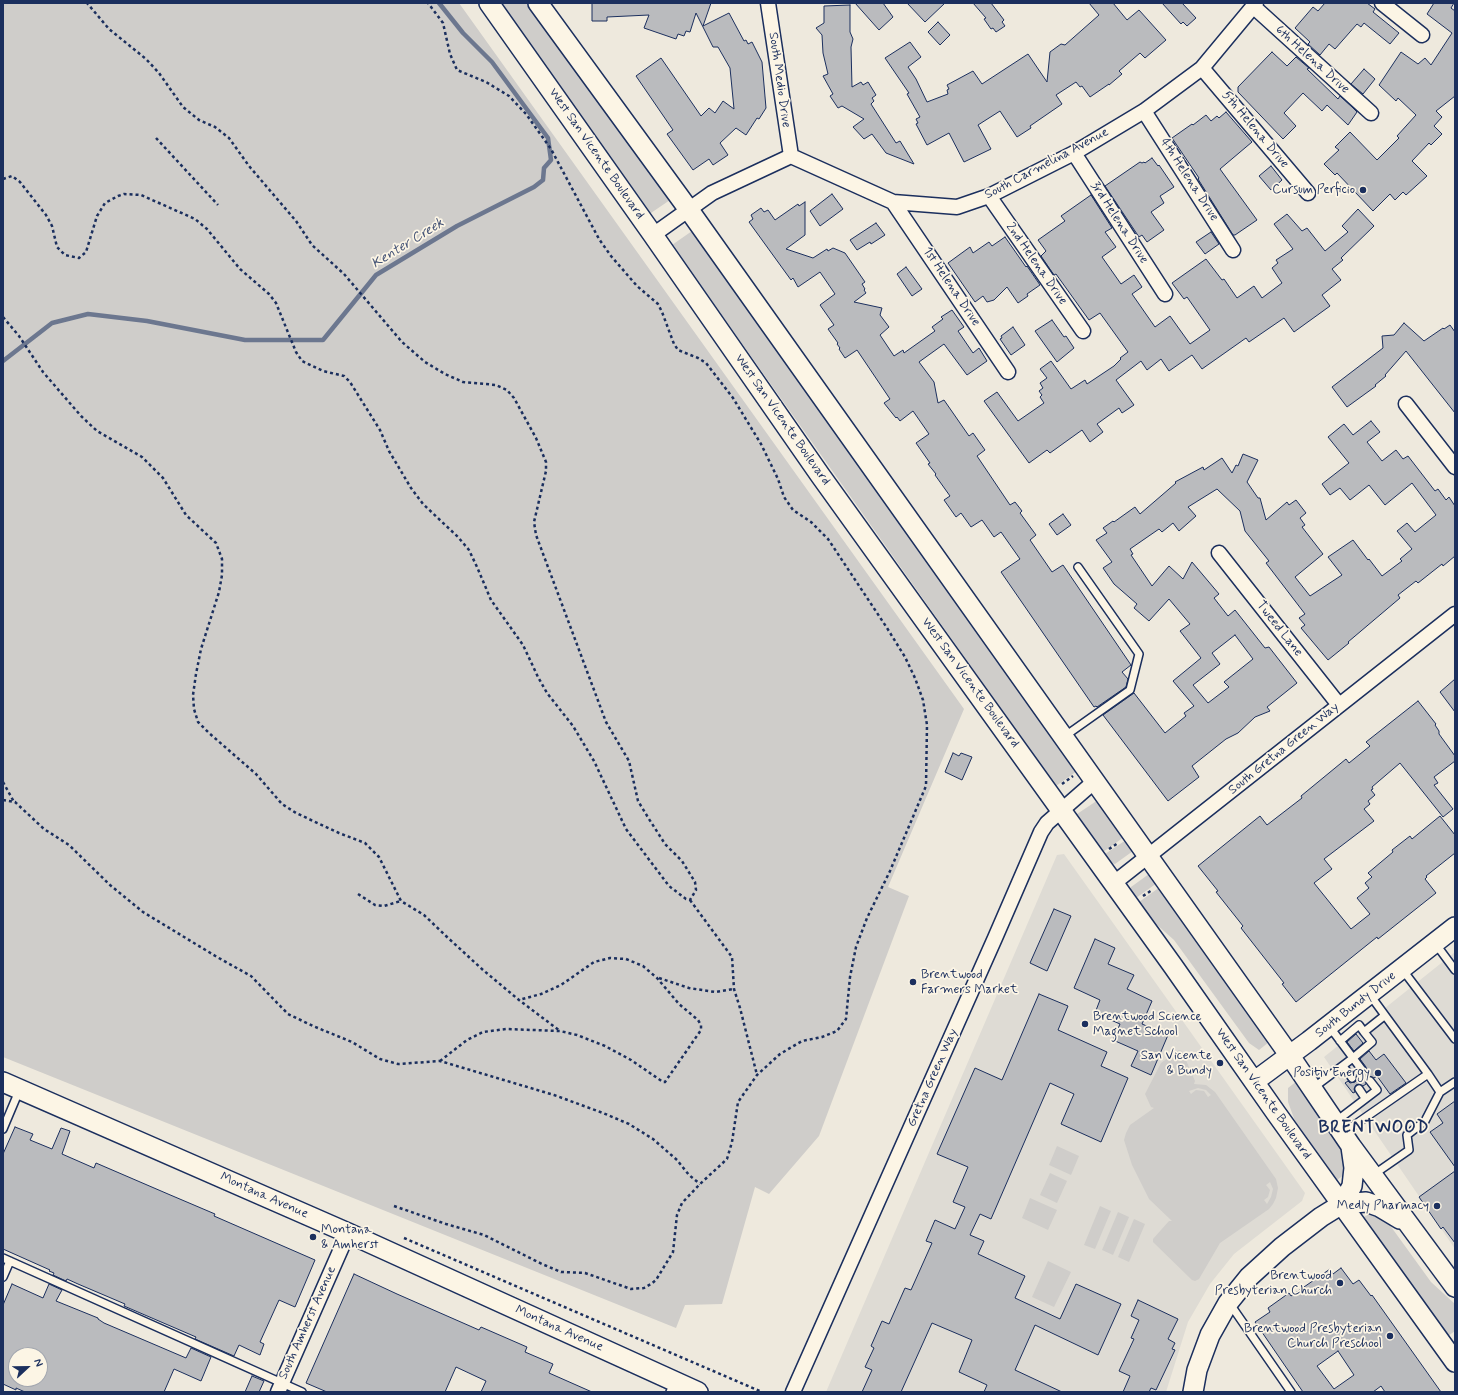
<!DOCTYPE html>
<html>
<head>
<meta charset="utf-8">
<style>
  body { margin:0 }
  #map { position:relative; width:1458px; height:1395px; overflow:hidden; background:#eee9dd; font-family:Mynerve,sans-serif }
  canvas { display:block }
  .frame { position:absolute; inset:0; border:4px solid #1b2f5e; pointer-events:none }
  .north { position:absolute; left:8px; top:1347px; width:40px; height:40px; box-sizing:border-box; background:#fcf5e5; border:1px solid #a2a6af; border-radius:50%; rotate:68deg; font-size:11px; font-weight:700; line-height:16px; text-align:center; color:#1b2f5e }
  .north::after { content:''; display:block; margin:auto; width:14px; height:18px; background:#1b2f5e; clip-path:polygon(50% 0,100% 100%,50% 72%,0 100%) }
</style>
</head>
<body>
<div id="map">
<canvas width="1458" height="1395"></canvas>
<div class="frame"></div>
<div class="north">N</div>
</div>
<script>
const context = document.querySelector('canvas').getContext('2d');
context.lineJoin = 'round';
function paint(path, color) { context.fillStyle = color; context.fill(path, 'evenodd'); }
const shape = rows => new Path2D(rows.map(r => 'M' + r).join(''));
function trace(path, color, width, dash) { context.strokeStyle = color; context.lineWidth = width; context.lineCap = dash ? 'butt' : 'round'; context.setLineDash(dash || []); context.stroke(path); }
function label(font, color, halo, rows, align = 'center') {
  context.font = font + ' Mynerve,sans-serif'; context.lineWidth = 3.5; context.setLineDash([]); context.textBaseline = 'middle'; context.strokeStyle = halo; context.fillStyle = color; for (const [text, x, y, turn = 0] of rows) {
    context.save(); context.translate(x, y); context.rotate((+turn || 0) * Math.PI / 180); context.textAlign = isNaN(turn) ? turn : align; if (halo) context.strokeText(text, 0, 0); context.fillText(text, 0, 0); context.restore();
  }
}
const built = shape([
  [1064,854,1305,1193,1302,1201,1234,1254,1210,1284,1188,1322,1166,1392,826,1392,1057,855],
  [1455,952,1455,1249,1324,1057]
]);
const green = shape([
  [3,3,459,3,964,709,888,887,909,896,819,1136,769,1194,755,1187,722,1304,685,1305,676,1328,3,1057],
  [500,3,530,3,670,200,648,215],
  [692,231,1077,771,1056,786,672,245],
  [1098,800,1124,837,1103,852,1077,814],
  [1126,840,1133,851,1115,864,1111,863,1105,854],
  [1149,874,1157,883,1136,898,1130,890,1131,887],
  [1160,887,1269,1042,1259,1050,1249,1043,1174,940,1156,924,1139,902],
  [1179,1050,1182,1051,1195,1081,1194,1084,1206,1085,1215,1092,1276,1179,1278,1188,1276,1198,1273,1204,1269,1209,1220,1243,1199,1279,1195,1281,1192,1280,1153,1242,1153,1239,1169,1221,1172,1221,1149,1199,1132,1165,1124,1140,1126,1133,1130,1125,1154,1108,1151,1107,1145,1094,1161,1063],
  [1198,1088,1206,1090,1211,1095,1208,1097,1204,1091,1196,1090,1191,1094,1189,1091],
  [1270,1182,1273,1189,1271,1197,1267,1204,1264,1200,1268,1197,1270,1190,1266,1185],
  [1297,1081,1340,1142,1346,1166,1344,1175,1337,1180,1295,1121,1288,1102,1288,1088],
  [1057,1146,1079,1156,1071,1175,1049,1165],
  [1050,1173,1067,1181,1057,1203,1040,1195],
  [1030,1198,1057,1210,1048,1230,1022,1218],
  [1100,1206,1111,1211,1095,1249,1084,1245],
  [1373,1211,1384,1217,1431,1282,1455,1304,1455,1331,1448,1336,1364,1217],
  [1118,1212,1129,1217,1113,1255,1102,1250],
  [1134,1219,1145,1224,1129,1262,1118,1257],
  [1048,1261,1071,1272,1054,1307,1032,1297]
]);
const stream = shape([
  [3,361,52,323,88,314,147,321,245,340,323,340,376,275,457,226,534,187,543,180,544,168,551,160,548,138,492,62,463,33,439,3]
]);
const building = shape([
  [592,3,711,3,703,26,729,13,744,41,746,40,748,44,752,42,762,62,766,108,759,119,757,118,746,135,736,128,720,143,728,155,713,165,709,159,693,170,667,134,673,130,636,76,661,58,701,116,709,108,715,113,723,101,734,109,730,68,718,47,713,47,696,13,690,32,686,31,684,36,678,34,676,39,644,28,649,15,607,17,607,21,592,21,592,3],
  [855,3,883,3,893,17,879,30,855,3],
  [907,3,945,3,925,22,907,3],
  [973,3,991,3,1004,20,1002,22,1005,26,996,32,993,28,991,29,984,19,986,18,973,3],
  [1089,3,1113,3,1127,20,1139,10,1166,40,1145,58,1140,53,1119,71,1122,74,1109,85,1109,84,1090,97,1082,86,1080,87,1076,82,1056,95,1062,104,1030,126,1031,128,1017,137,1000,111,978,125,991,149,964,162,949,133,927,145,916,124,918,123,916,119,920,117,907,94,909,93,885,58,910,42,921,57,908,67,916,79,927,102,948,94,947,90,949,89,947,85,973,71,982,84,1028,54,1047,82,1050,52,1061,44,1065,45,1099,15,1089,3],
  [1162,3,1182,3,1196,18,1187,26,1183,22,1181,24,1162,3],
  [1325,3,1367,3,1375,9,1373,12,1399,33,1390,44,1364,23,1361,27,1357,24,1335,49,1329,44,1320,55,1308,44,1310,42,1295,28,1313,7,1318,11,1325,3],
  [1434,3,1454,3,1451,8,1455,11,1455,96,1436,111,1442,117,1434,126,1442,134,1431,145,1429,143,1412,161,1427,176,1406,195,1403,192,1395,200,1390,194,1373,211,1337,173,1335,175,1324,164,1339,150,1335,147,1350,132,1377,160,1399,138,1397,136,1416,115,1398,98,1396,101,1379,85,1401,52,1418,64,1425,58,1431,65,1452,33,1427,14,1434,3],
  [850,5,850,32,853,39,851,47,852,87,861,82,863,85,868,82,876,95,872,98,874,101,871,104,896,143,900,141,914,164,886,153,872,134,864,139,853,127,864,119,842,106,838,108,830,96,833,94,823,76,828,74,823,53,822,35,816,28,824,23,824,6,850,5],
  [938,22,950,35,940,45,928,32,938,22],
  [1272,52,1287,66,1296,57,1309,68,1307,69,1338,99,1340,96,1352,107,1357,112,1348,125,1327,105,1322,111,1303,93,1284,113,1296,126,1283,139,1238,92,1238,87,1272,52],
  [1364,69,1375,79,1363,94,1351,84,1364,69],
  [1226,112,1252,142,1220,169,1257,220,1235,235,1233,235,1198,179,1199,178,1172,138,1192,124,1193,125,1206,115,1211,121,1217,116,1219,118,1226,112],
  [1152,158,1158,166,1159,165,1174,187,1160,196,1164,203,1151,212,1164,230,1147,242,1142,235,1139,237,1105,186,1140,162,1142,163,1144,162,1145,163,1152,158],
  [1271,166,1282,180,1271,190,1259,176,1271,166],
  [832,194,843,209,820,226,810,211,832,194],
  [1091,195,1112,228,1105,232,1116,247,1102,257,1121,284,1134,275,1142,287,1132,294,1155,327,1170,316,1190,344,1210,330,1187,297,1184,299,1172,283,1206,259,1222,280,1224,279,1237,298,1254,286,1262,298,1282,283,1272,268,1278,263,1276,260,1293,249,1274,224,1287,214,1302,231,1307,228,1325,251,1348,232,1342,226,1358,209,1374,226,1341,258,1343,260,1332,269,1341,280,1322,295,1330,306,1294,332,1284,318,1249,342,1246,338,1202,369,1192,355,1169,371,1161,359,1147,370,1141,361,1116,380,1134,405,1122,413,1119,408,1097,424,1103,432,1090,442,1082,430,1050,453,1047,450,1029,463,984,401,997,392,1018,421,1044,403,1040,397,1042,395,1039,391,1043,388,1040,383,1047,378,1040,369,1051,361,1071,389,1085,380,1087,384,1114,366,1121,359,1120,358,1128,352,1100,313,1089,320,1056,274,1054,275,1041,256,1046,251,1038,240,1065,221,1061,216,1091,195],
  [805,202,805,235,786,249,813,258,827,249,828,251,833,248,845,253,865,282,862,284,865,289,864,290,866,293,854,302,882,308,880,315,889,327,880,335,894,356,903,350,904,353,935,331,932,327,943,319,941,317,952,310,964,327,958,331,973,353,979,348,987,361,967,375,944,344,919,362,934,382,938,403,944,400,969,436,973,433,985,450,977,456,1010,505,1015,502,1022,511,1020,513,1036,535,1030,540,1052,572,1063,565,1131,665,1122,672,1128,679,1126,687,1097,707,1096,706,1094,707,1001,572,1020,559,1001,532,994,537,982,520,971,527,961,513,956,517,944,500,950,496,935,475,936,474,928,464,930,463,916,443,929,434,913,411,900,421,897,417,896,418,884,403,890,399,857,350,845,358,839,349,840,348,837,344,838,343,828,329,834,325,820,305,835,294,820,272,798,287,793,278,791,280,749,222,753,219,751,215,761,208,764,212,768,210,775,220,798,204,799,206,805,202],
  [876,223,885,235,871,244,870,242,857,250,850,240,876,223],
  [1211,232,1219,244,1205,254,1196,242,1211,232],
  [1005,237,1026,267,1027,266,1040,285,1027,294,1028,296,1018,303,1007,287,994,300,987,302,983,296,975,302,948,263,970,247,973,253,989,242,992,246,1005,237],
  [906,267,922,289,912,296,897,274,906,267],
  [1052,320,1064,337,1066,336,1074,348,1057,362,1035,331,1052,320],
  [1404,323,1424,341,1443,328,1444,329,1450,325,1455,332,1455,413,1406,351,1385,375,1386,376,1375,385,1376,386,1347,407,1332,387,1383,348,1382,336,1394,335,1404,323],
  [1013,327,1025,345,1011,355,1000,339,1002,338,1001,336,1013,327],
  [1371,421,1380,432,1367,442,1382,461,1396,450,1403,459,1408,456,1435,491,1438,489,1446,500,1449,497,1455,506,1455,556,1443,566,1442,564,1418,583,1416,581,1398,595,1400,598,1348,642,1349,643,1328,660,1301,628,1305,625,1299,618,1305,614,1266,563,1269,561,1245,531,1240,511,1217,489,1188,507,1196,516,1179,531,1173,523,1162,532,1159,529,1130,549,1133,554,1131,555,1152,586,1169,566,1183,579,1192,562,1219,594,1214,598,1228,616,1235,610,1265,648,1269,647,1297,683,1267,707,1270,711,1255,717,1238,733,1226,739,1192,766,1199,777,1168,801,1103,715,1134,693,1165,733,1186,716,1184,713,1194,706,1173,681,1201,658,1180,631,1190,624,1169,599,1149,621,1134,608,1137,604,1114,584,1103,568,1112,562,1096,540,1107,533,1103,528,1113,521,1114,522,1135,507,1140,514,1176,483,1175,482,1203,467,1204,470,1222,458,1232,473,1236,465,1238,466,1243,454,1258,460,1247,482,1258,498,1260,498,1266,520,1287,502,1289,505,1296,500,1306,513,1300,518,1305,525,1302,527,1323,554,1295,577,1310,596,1342,575,1328,557,1353,540,1368,560,1369,559,1382,576,1402,561,1400,559,1412,549,1397,531,1407,523,1415,532,1436,515,1412,483,1385,505,1369,485,1350,500,1340,488,1330,495,1322,484,1349,463,1328,437,1344,424,1353,435,1371,421],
  [1235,635,1253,659,1224,682,1229,687,1208,703,1193,685,1220,664,1212,653,1235,635],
  [1063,514,1071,525,1057,535,1049,524,1063,514],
  [1455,679,1455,712,1440,692,1455,679],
  [1418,701,1436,724,1435,725,1439,731,1439,734,1455,756,1455,761,1434,777,1438,783,1434,785,1453,809,1443,817,1400,763,1372,787,1373,789,1371,790,1375,795,1368,801,1370,804,1364,809,1374,821,1324,859,1332,869,1314,883,1351,929,1370,914,1357,898,1369,888,1365,883,1372,877,1368,873,1393,852,1392,850,1410,836,1412,839,1440,816,1455,835,1455,853,1426,876,1427,877,1425,879,1436,893,1378,939,1377,937,1296,1002,1282,984,1284,983,1241,928,1243,926,1216,892,1218,891,1198,866,1260,816,1267,825,1302,798,1301,796,1346,759,1349,763,1370,746,1366,742,1418,701],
  [953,753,959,756,961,753,972,757,962,780,945,772,953,753],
  [1054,909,1071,916,1047,971,1030,963,1054,909],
  [1095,939,1115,948,1108,964,1134,975,1127,989,1152,1001,1142,1024,1168,1035,1151,1075,1131,1066,1138,1051,1113,1040,1120,1024,1095,1013,1100,1000,1074,988,1095,939],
  [1039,994,1068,1006,1058,1030,1107,1052,1101,1066,1128,1078,1101,1142,1061,1124,1074,1094,1050,1083,991,1219,980,1214,970,1235,984,1241,978,1254,1025,1276,1015,1298,1060,1319,1076,1284,1121,1304,1098,1355,1035,1325,1015,1370,1062,1392,984,1392,987,1385,959,1372,972,1340,932,1323,901,1392,862,1392,872,1370,865,1367,874,1348,871,1346,882,1321,889,1324,905,1288,911,1290,932,1243,926,1241,935,1220,955,1229,965,1207,953,1202,968,1167,937,1154,975,1068,1002,1080,1039,994],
  [1356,1034,1363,1043,1354,1051,1347,1042,1356,1034],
  [1369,1051,1376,1060,1384,1054,1406,1083,1390,1094,1377,1076,1374,1078,1369,1076,1366,1079,1366,1084,1363,1086,1359,1084,1356,1085,1354,1089,1355,1092,1353,1093,1345,1083,1348,1081,1350,1083,1355,1082,1357,1080,1356,1075,1358,1073,1363,1075,1366,1072,1366,1067,1360,1059,1369,1051],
  [1455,1101,1455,1167,1430,1132,1443,1123,1437,1114,1455,1101],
  [15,1127,33,1134,30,1140,52,1149,61,1128,70,1131,62,1154,94,1168,96,1163,168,1194,215,1214,214,1216,315,1260,295,1307,279,1300,260,1342,264,1344,260,1355,239,1345,234,1356,195,1339,196,1337,124,1306,125,1304,78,1284,67,1279,66,1281,53,1275,54,1273,49,1271,50,1270,3,1249,3,1154,15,1127],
  [1455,1171,1455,1243,1443,1227,1441,1229,1419,1197,1455,1171],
  [1341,1268,1353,1284,1359,1280,1371,1296,1372,1295,1441,1392,1385,1392,1381,1386,1373,1392,1303,1392,1255,1322,1270,1312,1268,1308,1289,1293,1291,1296,1330,1269,1333,1274,1341,1268],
  [1338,1351,1354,1375,1334,1389,1317,1366,1338,1351],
  [354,1274,397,1294,479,1330,481,1327,527,1347,525,1352,553,1364,549,1373,592,1392,481,1392,486,1381,456,1367,445,1392,327,1392,306,1383,354,1274],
  [12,1284,43,1298,49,1284,62,1290,56,1301,98,1318,98,1319,104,1323,186,1358,191,1348,211,1357,201,1381,174,1369,164,1392,25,1392,16,1388,16,1390,3,1384,3,1305,12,1284],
  [16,1355,40,1355,40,1379,16,1379,16,1355],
  [1138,1300,1178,1319,1168,1339,1175,1343,1172,1349,1175,1350,1156,1390,1151,1388,1149,1392,1123,1392,1130,1376,1119,1371,1134,1339,1131,1338,1139,1320,1131,1316,1138,1300],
  [252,1376,264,1381,259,1392,245,1392,252,1376]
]);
const path = shape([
  [156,138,218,205],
  [3,179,12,176,20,182,46,215,52,226,57,247,65,255,79,258,86,252,97,216,105,203,118,196,124,194,141,195,195,219,207,229,240,269,269,294,276,303,296,352,302,361,323,371,344,376,350,382,380,430,389,451,411,488,423,504,458,537,469,550,477,567,491,600,523,645,538,677,547,693,573,726,594,761,626,829,669,886,686,899,690,900,696,890,695,882,682,861,665,844,649,819,638,801,629,761,606,722,536,535,534,522,546,471,546,462,536,438,514,398,507,390,496,385,463,382,445,374,425,362,402,342,344,274,312,245,296,221,249,166,229,138,215,127,199,120,183,107,159,73,146,59,109,29,87,3],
  [3,317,19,336,43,372,81,416,97,431,142,457,163,478,186,515,216,543,222,559,222,575,219,592,201,649,196,674,193,695,194,709,198,722,209,733,256,774,282,804,296,813,339,833,365,843,379,857,401,901,424,915,446,936,483,970,519,1000,560,1031],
  [3,782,14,802],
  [1062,784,1073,776],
  [3,800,15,802,44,829,69,845,110,885,143,912,217,957,251,976,288,1014,313,1026,352,1042,380,1059,398,1064,440,1061,554,1095,603,1113,629,1124,653,1139,677,1160,689,1175,700,1184],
  [1109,849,1118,843],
  [358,894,375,905,384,906,401,901],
  [1143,896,1152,890],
  [690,900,732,957,734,989,740,1008,757,1075],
  [659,978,689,988,715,992,734,989],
  [440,1061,467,1040,483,1032,506,1029,560,1031,577,1035,605,1046,631,1060,663,1082,665,1082,701,1030,701,1025,698,1020,679,1004,657,978,643,966,626,959,610,958,594,962,561,985,541,994,519,1000],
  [394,1206,446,1224,484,1235,542,1264,561,1272,585,1273,631,1289,644,1288,651,1284,656,1280,673,1252,677,1215,682,1203,700,1184,727,1159,732,1142,738,1102,757,1075,780,1054,802,1041,822,1037,837,1031,846,1019,850,977,856,947,867,918,890,871,926,786,927,725,923,700,915,678,905,657,887,628,828,539,811,522,793,510,784,497,778,479,761,444,733,398,706,363,698,358,678,350,674,344,662,312,658,304,637,286,611,256,599,239,551,149,526,114,509,96,486,82,457,70,450,54,443,23,428,3],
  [404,1238,762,1392]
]);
const lane = shape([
  [1065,736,1130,690,1139,654,1078,567],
  [1435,943,1455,970],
  [1402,969,1455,1039],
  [1329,1026,1362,1070],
  [1340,1041,1359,1025,1364,1032],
  [1343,1066,1352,1078],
  [1428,1074,1440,1092],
  [1313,1088,1353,1058,1372,1042,1364,1032,1384,1016],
  [1359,1089,1365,1098],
  [1335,1122,1377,1090,1370,1081],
  [3,1129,19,1091],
  [1343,1133,1428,1074,1370,995],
  [1373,1175,1409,1150,1407,1135,1425,1121,1440,1092,1455,1082],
  [3,1258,302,1392],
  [3,1277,10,1261],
  [1230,1304,1291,1392],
  [670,1392,675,1381]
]);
const street = shape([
  [768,3,791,156],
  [1382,3,1422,35],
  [1254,7,1371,113],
  [1202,68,1308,193],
  [1144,111,1233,250],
  [1074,153,1165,294],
  [989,196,1083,331],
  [893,202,1008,372],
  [653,235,712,193,791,156,893,202,957,207,989,196,1074,153,1144,111,1202,68,1256,3],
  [1406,404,1455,467],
  [1219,553,1339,705],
  [1114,883,1455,614],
  [278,1392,348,1233],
  [793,1392,995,938,1041,832,1047,823,1095,781]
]);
const secondary = shape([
  [489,3,653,235,820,475,1173,966,1276,1113,1455,1362],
  [538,3,689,210,1290,1056,1351,1146,1455,1287],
  [1255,1081,1309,1041,1455,927],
  [3,1082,348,1233,698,1392],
  [1342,1204,1352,1186,1354,1168,1351,1147],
  [1193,1392,1197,1370,1210,1335,1228,1303,1249,1277,1282,1247,1321,1217,1342,1204,1366,1202,1380,1207,1400,1219]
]);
const markers = [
  [1363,190,4,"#1b2f5e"],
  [913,982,4,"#1b2f5e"],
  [1085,1024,4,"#1b2f5e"],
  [1220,1063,4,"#1b2f5e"],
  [1378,1073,4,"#1b2f5e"],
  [1437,1206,4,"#1b2f5e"],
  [313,1237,4,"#1b2f5e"],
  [1340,1283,4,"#1b2f5e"],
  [1390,1336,4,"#1b2f5e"]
];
const streetNames = [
  ["6th Helena Drive",1312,60,42],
  ["South Medio Drive",779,80,82],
  ["5th Helena Drive",1255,130,50],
  ["West San Vicente Boulevard",596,154,55],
  ["South Carmelina Avenue",1047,164,-28],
  ["4th Helena Drive",1189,180,57],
  ["3rd Helena Drive",1119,223,57],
  ["2nd Helena Drive",1036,264,55],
  ["1st Helena Drive",951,287,56],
  ["West San Vicente Boulevard",782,420,55],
  ["Tweed Lane",1279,629,52],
  ["West San Vicente Boulevard",970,683,54],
  ["South Gretna Green Way",1284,749,-39],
  ["South Bundy Drive",1356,1005,-38],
  ["Gretna Green Way",933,1078,-66],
  ["West San Vicente Boulevard",1263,1094,55],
  ["Montana Avenue",264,1196,24],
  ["South Amherst Avenue",308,1323,-66],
  ["Montana Avenue",559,1329,24]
];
const poiNames = [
  ["Cursum Perficio",1355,190],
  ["Brentwood",921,975,"left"],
  ["Farmers Market",921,990,"left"],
  ["Brentwood Science",1093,1017,"left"],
  ["Magnet School",1093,1032,"left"],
  ["San Vicente",1212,1056],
  ["& Bundy",1212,1071],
  ["Positiv Energy",1370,1073],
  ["Medly Pharmacy",1429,1206],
  ["Montana",321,1230,"left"],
  ["& Amherst",321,1245,"left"],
  ["Brentwood",1332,1276],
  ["Presbyterian Church",1332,1291],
  ["Brentwood Presbyterian",1382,1329],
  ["Church Preschool",1382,1344]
];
const waterNames = [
  ["Kenter Creek",408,244,-32]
];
const districtNames = [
  ["BRENTWOOD",1374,1128]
];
paint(built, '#dedbd4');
paint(green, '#cfcdca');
trace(stream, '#6c778f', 4.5);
paint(building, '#babbbe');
trace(building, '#1b2f5e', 1);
trace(lane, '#1b2f5e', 10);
trace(street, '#1b2f5e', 17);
trace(secondary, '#1b2f5e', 22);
trace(path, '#1b2f5e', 2.5, [3, 3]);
trace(lane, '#fcf5e5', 7);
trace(street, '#fcf5e5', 14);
trace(secondary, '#fcf5e5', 19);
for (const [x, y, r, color] of markers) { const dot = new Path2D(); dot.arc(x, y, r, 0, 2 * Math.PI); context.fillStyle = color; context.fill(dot); trace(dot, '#fcf5e5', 1.5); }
label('13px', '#1b2f5e', '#fcf5e5', streetNames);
label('13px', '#1b2f5e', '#fcf5e5', poiNames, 'right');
label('italic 14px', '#445376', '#fcf5e5', waterNames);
context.letterSpacing = '1px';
label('bold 17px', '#1b2f5e', '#fcf5e5', districtNames);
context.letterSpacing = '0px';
</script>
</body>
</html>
